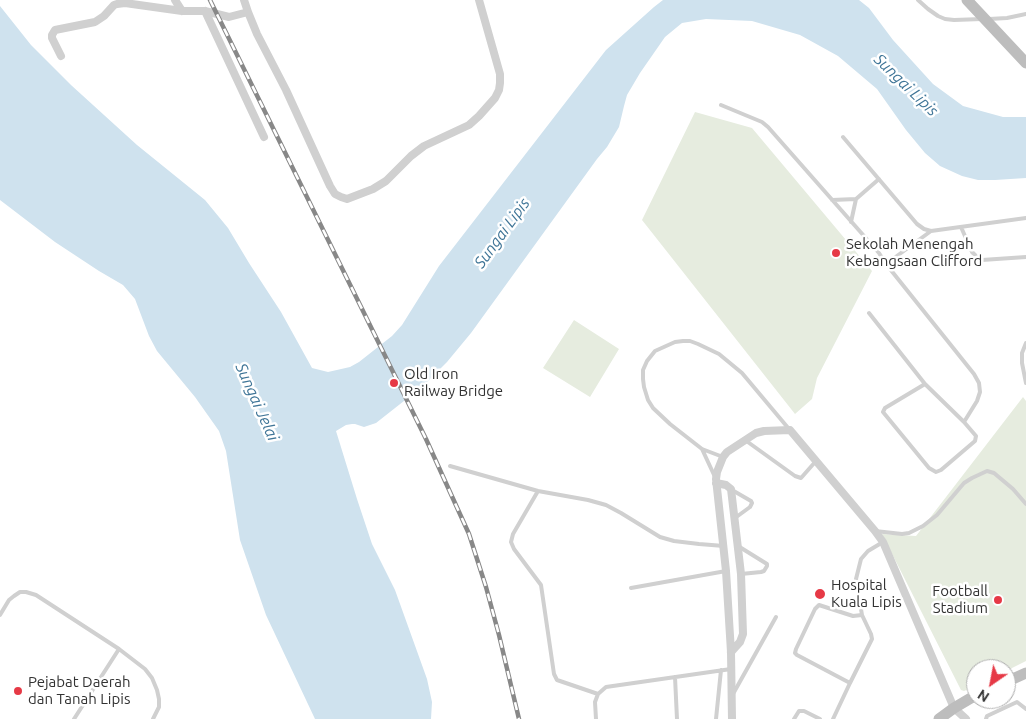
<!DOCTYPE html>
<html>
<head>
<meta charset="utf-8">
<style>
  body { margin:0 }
  #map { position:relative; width:1026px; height:719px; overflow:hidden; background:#fff; font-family:Ubuntu,sans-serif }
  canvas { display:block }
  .north { position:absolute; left:966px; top:659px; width:50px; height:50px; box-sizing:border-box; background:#fff; border:1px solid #adadad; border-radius:50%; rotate:213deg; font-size:14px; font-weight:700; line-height:20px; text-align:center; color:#333 }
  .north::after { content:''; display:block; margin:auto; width:18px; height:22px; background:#e63946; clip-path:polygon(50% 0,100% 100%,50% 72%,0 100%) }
</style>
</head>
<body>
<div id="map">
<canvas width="1026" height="719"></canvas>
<div class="north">N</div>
</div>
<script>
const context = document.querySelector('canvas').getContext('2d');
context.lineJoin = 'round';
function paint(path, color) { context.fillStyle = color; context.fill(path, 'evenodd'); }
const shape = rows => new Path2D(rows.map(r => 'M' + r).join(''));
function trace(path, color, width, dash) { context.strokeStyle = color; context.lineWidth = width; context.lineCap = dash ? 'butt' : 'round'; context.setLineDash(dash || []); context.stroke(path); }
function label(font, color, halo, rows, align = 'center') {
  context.font = font + ' Ubuntu,sans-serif'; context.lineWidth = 5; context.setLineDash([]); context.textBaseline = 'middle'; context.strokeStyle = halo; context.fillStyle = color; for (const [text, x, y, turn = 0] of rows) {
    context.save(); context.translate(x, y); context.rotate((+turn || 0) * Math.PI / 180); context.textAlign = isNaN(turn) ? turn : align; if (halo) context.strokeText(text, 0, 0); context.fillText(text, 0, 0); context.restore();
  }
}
const green = shape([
  [695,112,752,128,872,271,817,378,812,399,795,414,642,220],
  [574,320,619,349,590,397,543,368],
  [1023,397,1026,401,1026,661,1006,671,1006,669,976,669,976,686,964,691,961,690,882,534,916,536]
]);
const water = shape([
  [663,0,859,0,869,8,893,40,933,84,963,106,1003,117,1026,117,1026,178,995,180,978,180,962,176,940,166,925,153,906,130,877,89,838,56,800,35,752,21,706,19,682,23,665,37,640,73,627,95,624,106,619,127,607,147,597,159,471,333,447,362,423,386,376,423,364,427,355,424,352,424,346,425,336,431,357,499,372,544,395,590,427,679,432,702,431,719,315,719,266,615,240,540,226,451,219,431,195,397,157,351,149,336,135,299,123,285,99,271,55,242,0,200,0,6,31,45,71,85,137,145,205,200,228,228,249,263,281,312,312,368,328,372,350,367,359,362,392,336,402,325,439,266,606,50,654,7]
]);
const lane = shape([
  [918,0,928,9,938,16,945,19,954,20,982,19],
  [989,19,1007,18,1026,14],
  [721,105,762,122,768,127,879,253,886,264,931,231],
  [843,137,917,224,924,229,931,231,1026,218],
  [832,200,856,199],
  [851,222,856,199,879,179],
  [961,227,972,252,978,258,982,260,1026,257],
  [886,264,974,374,979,383,980,392,977,401,964,422],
  [869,313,925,384],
  [1026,343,1022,353,1022,363,1026,383],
  [925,384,964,422,976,436,975,441,941,470,936,472,929,468,883,412,885,408,925,384],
  [745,440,795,476,801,478,816,461],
  [702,449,715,477],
  [723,457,702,449,670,424,653,408,648,400,644,387,643,379,643,370,647,361,655,351,675,342,683,341,690,341,698,344,719,354,742,373,789,429],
  [450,466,538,491,588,500,606,505,621,513,660,537,674,541,699,544,724,546],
  [732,490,751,501,752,503,750,507,735,518],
  [538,491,513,534,511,542,514,549,541,585,554,674,557,680,598,694],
  [875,531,902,534,909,533,923,526,937,515,964,483,972,478,987,471,994,473,1013,489,1026,504],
  [738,546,767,564,767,566,764,571,761,572,741,574],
  [631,588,726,571],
  [0,615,9,600,14,596,20,592,26,592,36,595,119,649,145,669,152,678,157,690,159,699,159,707,153,719],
  [675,677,677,719],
  [850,683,872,639,871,634,862,615],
  [733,694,776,617],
  [74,719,119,649],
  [596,719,595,702,598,694,606,687,731,669],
  [716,719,721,670],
  [794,719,799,711,804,711,820,719],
  [833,719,850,683,797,655,795,653,796,649,815,609,819,605,853,616,862,615,856,579,861,559,868,551,883,542],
  [986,719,987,716,1017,702,1026,709]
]);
const street = shape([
  [175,0,182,11],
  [244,0,248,12,257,34,286,90,330,186,335,194,341,197,347,199,373,189,386,181,411,156,424,146,469,125,479,116,495,98,499,90,500,83,500,74,479,0],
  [205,11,264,137],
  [61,56,52,38,52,35,55,30,95,22,104,16,114,5,117,4,125,3,182,11,205,11,229,17,248,12],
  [716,483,726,485,731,489,741,574,743,634,740,642,731,652],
  [732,719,731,652,726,571,716,479,717,472,723,457,727,452,756,433,764,431,790,430,875,531,883,542,954,708,966,719]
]);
const secondary = shape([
  [1006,682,1026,673],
  [939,719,954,708,976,695]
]);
const rail = shape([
  [210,0,426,439,469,534,486,587,499,635,519,719]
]);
const secondaryBridge = shape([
  [967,0,1026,63]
]);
const markers = [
  [836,253,5,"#e63946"],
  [394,383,5,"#e63946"],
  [820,594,6,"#e63946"],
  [998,600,5,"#e63946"],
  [18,691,5,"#e63946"]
];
const poiNames = [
  ["Sekolah Menengah",846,244],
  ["Kebangsaan Clifford",846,261],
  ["Old Iron",404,374],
  ["Railway Bridge",404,391],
  ["Hospital",831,585],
  ["Kuala Lipis",831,602],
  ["Football",988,591,"right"],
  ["Stadium",988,608,"right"],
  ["Pejabat Daerah",28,682],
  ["dan Tanah Lipis",28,699]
];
const waterNames = [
  ["Sungai Lipis",906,85,44],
  ["Sungai Lipis",502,233,-54],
  ["Sungai Jelai",257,402,66]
];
paint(green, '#e6ecdf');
paint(water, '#cfe2ee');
trace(lane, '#d0d0d0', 4);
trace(street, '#d0d0d0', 8);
trace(secondary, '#bdbdbd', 11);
trace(rail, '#888', 4.5);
trace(rail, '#fff', 2.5, [8]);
trace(secondaryBridge, '#bdbdbd', 11);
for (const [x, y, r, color] of markers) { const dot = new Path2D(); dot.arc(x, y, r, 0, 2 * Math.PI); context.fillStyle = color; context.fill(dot); trace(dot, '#fff', 2); }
label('15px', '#333', '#fff', poiNames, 'left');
label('italic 16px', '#3f7597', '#fff', waterNames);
</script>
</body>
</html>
